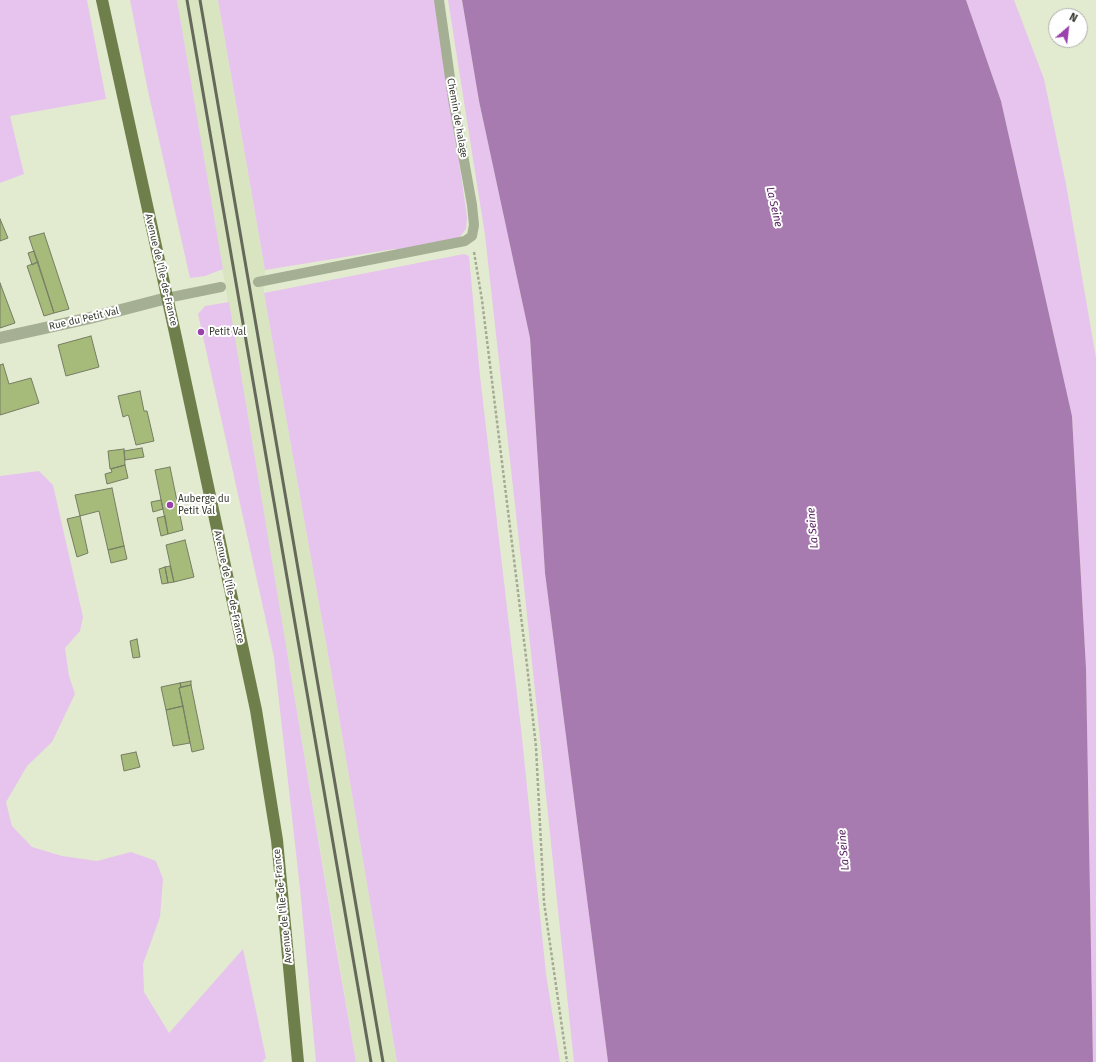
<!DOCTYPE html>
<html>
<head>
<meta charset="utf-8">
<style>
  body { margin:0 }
  #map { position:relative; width:1096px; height:1062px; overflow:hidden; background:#e2ebcf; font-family:"Fira Sans",sans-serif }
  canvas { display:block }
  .north { position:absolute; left:1048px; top:8px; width:40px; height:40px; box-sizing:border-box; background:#fff; border:1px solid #afb0ac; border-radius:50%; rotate:28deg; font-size:11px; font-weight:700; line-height:16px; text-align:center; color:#373a2f }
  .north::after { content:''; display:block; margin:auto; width:14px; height:18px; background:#9a41ac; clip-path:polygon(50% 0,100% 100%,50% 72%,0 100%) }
</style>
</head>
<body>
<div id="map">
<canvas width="1096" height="1062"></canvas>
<div class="north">N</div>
</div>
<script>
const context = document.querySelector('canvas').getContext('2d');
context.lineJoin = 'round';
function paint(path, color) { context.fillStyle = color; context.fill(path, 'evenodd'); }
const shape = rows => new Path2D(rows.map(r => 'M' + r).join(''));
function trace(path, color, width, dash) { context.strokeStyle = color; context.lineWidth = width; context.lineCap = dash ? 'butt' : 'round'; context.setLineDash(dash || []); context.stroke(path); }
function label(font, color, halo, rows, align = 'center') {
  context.font = font + ' "Fira Sans",sans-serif'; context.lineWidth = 4; context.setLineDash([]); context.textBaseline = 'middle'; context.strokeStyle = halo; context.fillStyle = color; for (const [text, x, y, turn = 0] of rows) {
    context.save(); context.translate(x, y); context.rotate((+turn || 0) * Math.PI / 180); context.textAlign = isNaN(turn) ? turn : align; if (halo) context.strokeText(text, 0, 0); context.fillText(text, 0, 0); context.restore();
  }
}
const built = shape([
  [177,0,218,0,265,270,264,293,336,699,397,1062,356,1062]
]);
const green = shape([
  [0,0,87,0,106,99,10,116,24,174,0,183],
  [130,0,177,0,223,269,205,276,190,278,148,91],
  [218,0,436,0,467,217,466,229,459,238,402,250,394,249,265,270],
  [448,0,462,0,479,101,530,338,545,573,608,1062,574,1062,524,586,485,235],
  [966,0,1014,0,1044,79,1066,184,1096,358,1096,1062,1093,1062,1086,668,1072,416,1001,101],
  [464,254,469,256,480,376,521,728,546,974,560,1062,397,1062,336,699,264,293],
  [229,302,337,953,356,1062,316,1062,300,888,274,657,198,314,205,306],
  [39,471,53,485,83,617,80,631,65,648,69,676,75,694,52,742,27,766,6,802,12,826,32,847,62,856,97,861,131,852,156,861,163,879,160,917,143,964,144,992,169,1033,243,949,266,1058,262,1062,0,1062,0,476]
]);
const water = shape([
  [462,0,966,0,1001,101,1072,416,1086,668,1093,1062,608,1062,545,573,530,338,479,101]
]);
const building = shape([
  [0,219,8,238,0,241,0,219],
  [44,233,69,309,54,313,29,237,44,233],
  [34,251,38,262,32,265,28,253,34,251],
  [38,262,54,313,44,316,27,266,38,262],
  [0,283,15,323,0,328,0,283],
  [91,336,99,367,66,376,58,345,91,336],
  [3,364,9,384,31,378,39,403,0,415,0,365,3,364],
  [140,391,144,411,147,411,154,441,136,445,129,417,128,415,123,417,118,396,140,391],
  [142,448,144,457,125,460,124,451,142,448],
  [124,449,125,465,110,469,108,451,124,449],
  [125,465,128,478,107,484,105,474,112,472,111,469,125,465],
  [170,467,183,530,168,534,155,470,170,467],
  [112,488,124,546,108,550,99,511,80,516,75,495,112,488],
  [161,500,163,509,153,512,151,502,161,500],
  [80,516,88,553,77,557,67,519,80,516],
  [165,516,168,534,161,536,157,518,165,516],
  [185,540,194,577,174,582,166,545,185,540],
  [124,546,127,559,111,563,108,550,124,546],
  [170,566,174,582,168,583,165,567,170,566],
  [165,567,168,583,162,584,159,569,165,567],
  [137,639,140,657,133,658,130,641,137,639],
  [191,681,191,685,181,687,180,683,191,681],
  [180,683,181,687,179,688,183,706,166,710,161,687,180,683],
  [191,685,204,749,192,752,179,688,191,685],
  [183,706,190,743,173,746,166,710,183,706],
  [136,752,140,767,124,771,121,755,136,752]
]);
const path = shape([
  [474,252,482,300,527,665,536,747,544,902,567,1062]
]);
const lane = shape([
  [258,282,465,241,472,236,474,225,472,205,453,99,439,0],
  [167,298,221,287]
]);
const street = shape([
  [0,338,90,318,167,298]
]);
const primary = shape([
  [102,0,177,342,256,710,277,840,298,1062]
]);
const rail = shape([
  [187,0,371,1062],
  [200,0,383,1062]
]);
const markers = [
  [201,332,4,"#9a41ac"],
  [170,505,4,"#9a41ac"]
];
const streetNames = [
  ["Chemin de halage",457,118,80],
  ["Avenue de l'Île-de-France",161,270,77],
  ["Rue du Petit Val",84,319,-13],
  ["Avenue de l'Île-de-France",229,587,78],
  ["Avenue de l'Île-de-France",283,906,-96]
];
const poiNames = [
  ["Petit Val",209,332],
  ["Auberge du",178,499],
  ["Petit Val",178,511]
];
const waterNames = [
  ["La Seine",774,207,77],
  ["La Seine",813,528,-95],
  ["La Seine",844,850,-95]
];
paint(built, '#d9e5c1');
paint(green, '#e6c4ed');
paint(water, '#a77bb0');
paint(building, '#a6ba79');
trace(building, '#757d64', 1);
trace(path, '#a4ab95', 2.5, [3, 2]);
trace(lane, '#a5af93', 10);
trace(street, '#a5af93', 12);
trace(primary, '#6f7f4b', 12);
trace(rail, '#64695a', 3);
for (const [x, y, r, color] of markers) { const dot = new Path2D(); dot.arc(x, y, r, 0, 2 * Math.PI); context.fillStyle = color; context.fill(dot); trace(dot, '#fff', 1.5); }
label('10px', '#373a2f', '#fff', streetNames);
label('10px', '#373a2f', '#fff', poiNames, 'left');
label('italic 11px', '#531c5d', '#fff', waterNames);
</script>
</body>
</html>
